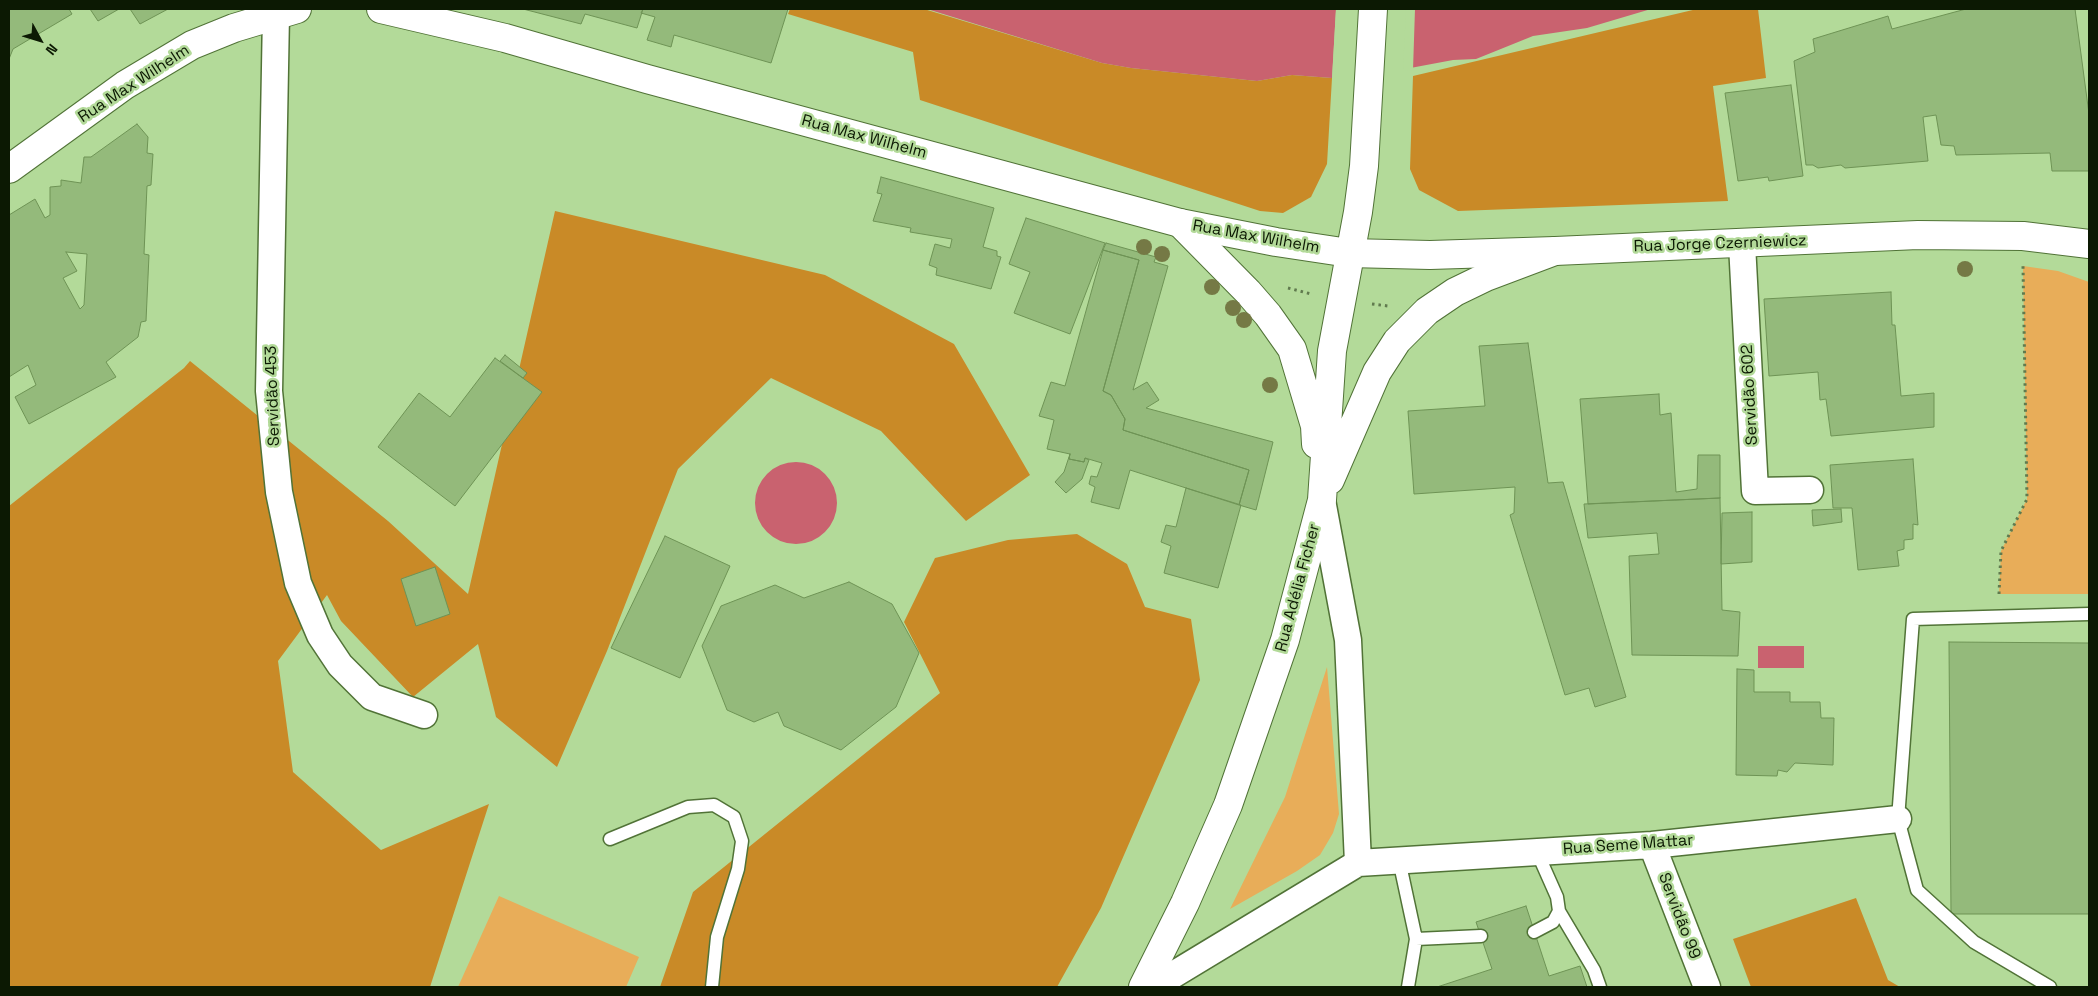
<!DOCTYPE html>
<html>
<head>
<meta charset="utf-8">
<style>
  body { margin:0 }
  #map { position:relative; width:2098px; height:996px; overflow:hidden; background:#b3da99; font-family:"Space Grotesk",sans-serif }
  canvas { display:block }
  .frame { position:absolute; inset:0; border:10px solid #0c1903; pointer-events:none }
  .north { position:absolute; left:15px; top:15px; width:50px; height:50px; -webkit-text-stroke:4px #b3da99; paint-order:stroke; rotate:129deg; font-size:14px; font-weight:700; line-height:20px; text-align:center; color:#0c1903 }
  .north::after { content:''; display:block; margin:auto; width:18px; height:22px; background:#0c1903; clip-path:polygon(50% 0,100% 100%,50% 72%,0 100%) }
</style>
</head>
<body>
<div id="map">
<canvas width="2098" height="996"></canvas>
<div class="frame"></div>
<div class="north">N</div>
</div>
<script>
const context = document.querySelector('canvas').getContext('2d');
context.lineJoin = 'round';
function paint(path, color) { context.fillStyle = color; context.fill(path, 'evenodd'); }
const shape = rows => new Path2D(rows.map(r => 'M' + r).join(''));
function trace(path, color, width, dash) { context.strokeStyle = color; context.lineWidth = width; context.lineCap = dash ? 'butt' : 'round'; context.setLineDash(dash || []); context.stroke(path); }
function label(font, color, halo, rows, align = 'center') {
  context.font = font + ' "Space Grotesk",sans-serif'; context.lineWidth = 5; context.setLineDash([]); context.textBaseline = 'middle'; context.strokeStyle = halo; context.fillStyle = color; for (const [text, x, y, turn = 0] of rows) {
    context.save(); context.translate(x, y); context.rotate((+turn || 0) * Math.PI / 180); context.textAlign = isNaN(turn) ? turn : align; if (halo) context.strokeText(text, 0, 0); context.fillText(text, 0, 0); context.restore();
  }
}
const green = shape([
  [2023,266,2058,271,2089,282,2089,594,1999,594,2001,551,2027,499],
  [1327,667,1339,814,1333,833,1320,855,1297,871,1230,909,1285,797],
  [499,896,639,957,626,987,458,987]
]);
const forest = shape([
  [790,9,924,9,1102,63,1131,68,1257,81,1292,75,1332,78,1327,164,1311,197,1283,213,1260,211,920,100,913,52,788,14],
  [1697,9,1758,9,1766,78,1713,86,1728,201,1458,211,1419,190,1410,169,1413,76],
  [555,211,825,275,954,344,1030,475,966,521,881,431,771,378,678,469,607,651,557,767,496,717,478,644,413,697,341,621,327,595,278,661,293,772,381,850,489,804,430,987,9,987,9,506,184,368,190,361,388,521,468,594],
  [1077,534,1127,564,1145,607,1191,619,1200,680,1101,908,1057,987,660,987,693,892,940,693,904,622,935,558,1008,540],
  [1856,898,1888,980,1900,987,1751,987,1733,939]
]);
const water = shape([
  [927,9,1336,9,1332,78,1292,75,1257,81,1131,68,1102,63],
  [1408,9,1651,9,1587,28,1533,36,1476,59,1453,60,1405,69],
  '755 503a41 41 0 1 1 82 0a41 41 0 1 1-82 0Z',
  [1758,646,1804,646,1804,668,1758,668]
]);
const pier = shape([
  [1336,9,1339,9,1335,78,1332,80],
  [1406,9,1415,9,1413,70,1405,71,1403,69]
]);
const building = shape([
  [9,9,69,9,72,14,13,49,9,59,9,9],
  [90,9,119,9,98,21,90,9],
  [130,9,168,9,140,24,130,9],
  [523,9,643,9,637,28,585,14,581,24,523,9],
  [643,9,788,9,771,63,674,35,671,47,647,40,655,17,641,13,643,9],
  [1966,9,2075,9,2089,114,2089,171,2052,171,2050,153,1956,155,1954,146,1941,145,1936,115,1923,117,1928,161,1845,168,1841,165,1818,168,1813,165,1806,165,1794,61,1815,52,1813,39,1888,16,1892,29,1966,9],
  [1791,85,1803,176,1769,181,1768,177,1738,181,1725,93,1791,85],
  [137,124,148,137,147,153,153,154,151,185,147,186,144,254,149,255,146,321,141,322,138,337,106,362,116,377,29,424,15,397,36,385,28,365,9,377,9,215,35,199,45,218,50,215,50,187,61,186,61,180,81,183,84,157,91,157,137,124],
  [66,252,87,254,84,305,80,309,63,278,77,271,66,252],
  [881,177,994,208,983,247,997,251,997,256,1001,257,991,289,936,275,937,268,929,265,935,244,950,248,952,239,910,232,911,228,873,221,882,194,877,193,881,177],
  [1026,218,1105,243,1070,334,1014,313,1030,272,1009,264,1026,218],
  [1106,243,1156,257,1154,262,1168,266,1133,390,1147,382,1159,400,1146,408,1273,442,1256,510,1239,505,1249,470,1123,430,1125,419,1111,395,1103,391,1139,260,1103,250,1106,243],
  [1103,250,1139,260,1103,391,1111,395,1125,419,1123,430,1249,470,1239,505,1130,470,1119,509,1091,502,1095,487,1089,484,1091,476,1097,477,1102,463,1085,458,1084,462,1069,459,1070,454,1047,449,1054,420,1039,416,1051,382,1065,386,1103,250],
  [1891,292,1892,325,1895,325,1901,396,1934,393,1934,427,1831,436,1826,399,1820,400,1818,372,1769,376,1764,299,1891,292],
  [1528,343,1548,483,1563,482,1626,697,1595,707,1589,688,1565,695,1510,515,1514,513,1515,487,1414,494,1408,411,1485,406,1479,346,1528,343],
  [505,355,527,373,523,378,500,361,505,355],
  [495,358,542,392,455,506,378,447,419,393,450,417,495,358],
  [1659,394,1660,415,1671,413,1676,492,1697,489,1698,455,1720,455,1720,498,1588,504,1580,399,1659,394],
  [1070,454,1069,459,1084,462,1085,458,1089,460,1082,479,1066,493,1055,482,1064,472,1070,454],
  [1913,459,1918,525,1913,524,1913,539,1904,540,1904,549,1897,551,1899,566,1858,570,1852,508,1833,508,1830,465,1913,459],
  [1186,488,1241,505,1218,588,1164,573,1171,546,1161,542,1166,525,1176,527,1186,488],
  [1720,498,1722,610,1740,612,1738,656,1632,655,1629,556,1659,554,1657,533,1588,538,1584,504,1720,498],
  [1841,509,1842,522,1813,526,1812,510,1841,509],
  [1752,512,1752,562,1721,564,1722,513,1752,512],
  [665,536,730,566,680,678,611,648,665,536],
  [435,567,450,614,416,626,401,579,435,567],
  [849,582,892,604,919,653,896,707,841,750,784,726,778,712,754,722,727,710,702,646,721,606,775,585,804,598,849,582],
  [1949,642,2089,643,2089,914,1951,914,1949,642],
  [1737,669,1754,670,1754,692,1790,692,1790,702,1820,702,1821,718,1834,718,1833,765,1795,763,1787,772,1778,770,1777,776,1736,775,1737,669],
  [1526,906,1549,976,1580,966,1587,987,1437,987,1492,969,1476,922,1526,906]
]);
const path = shape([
  [1288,288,1311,294],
  [1372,304,1388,306],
  [1999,594,2001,551,2027,499,2023,266]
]);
const service = shape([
  [610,839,688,807,714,805,734,817,742,841,738,869,717,937,712,987],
  [1399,860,1416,939,1408,987],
  [1559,911,1594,970,1600,987],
  [1534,932,1553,922,1559,911,1557,897,1537,852],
  [1416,939,1481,936],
  [2050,987,1974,942,1917,890,1898,819,1913,619,2089,614]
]);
const minor = shape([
  [276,14,269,391,279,492,298,583,320,635,340,665,372,697,424,715],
  [1742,244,1755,491,1810,490],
  [1322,500,1348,640,1358,863],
  [1652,845,1707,987],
  [1153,987,1358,863,1652,845,1898,819]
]);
const secondary = shape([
  [381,9,505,38,647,79,1180,223,1276,242,1349,253,1430,255,1555,251,1918,235,2023,236,2089,244],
  [9,169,125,85,192,45,234,28,297,9]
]);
const trunk = shape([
  [1180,223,1248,292,1268,315,1292,349,1315,426,1316,444],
  [1330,480,1377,372,1397,341,1427,311,1455,292,1486,277,1555,251],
  [1143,987,1185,903,1228,805,1285,640,1322,500,1332,351,1358,212,1364,166,1373,9]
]);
const trees = [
  [1144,247],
  [1162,254],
  [1965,269],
  [1212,287],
  [1233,308],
  [1244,320],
  [1270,385]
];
const streetNames = [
  ["Rua Max Wilhelm",134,84,-33],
  ["Rua Max Wilhelm",864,137,15],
  ["Rua Max Wilhelm",1256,237,10],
  ["Rua Jorge Czerniewicz",1720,244,-2],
  ["Servidão 602",1750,395,-93],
  ["Servidão 453",273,396,-92],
  ["Rua Adélia Ficher",1298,588,-75],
  ["Rua Seme Mattar",1628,845,-4],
  ["Servidão 99",1679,916,69]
];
paint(green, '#e8ad59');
paint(forest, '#c98a27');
paint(water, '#c9626f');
paint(pier, '#b3da99');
paint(building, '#94ba7b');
trace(building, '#6e9355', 1);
trace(service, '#517337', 15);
trace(minor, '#517337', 29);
trace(secondary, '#517337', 30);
trace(trunk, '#517337', 30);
trace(path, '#607a4e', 3, [2.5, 4]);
trace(service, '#fff', 12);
trace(minor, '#fff', 26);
trace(secondary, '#fff', 28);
trace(trunk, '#fff', 28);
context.fillStyle = '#757945';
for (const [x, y] of trees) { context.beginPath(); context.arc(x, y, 8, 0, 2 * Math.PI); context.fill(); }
label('16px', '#0c1903', '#b3da99', streetNames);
</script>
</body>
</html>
